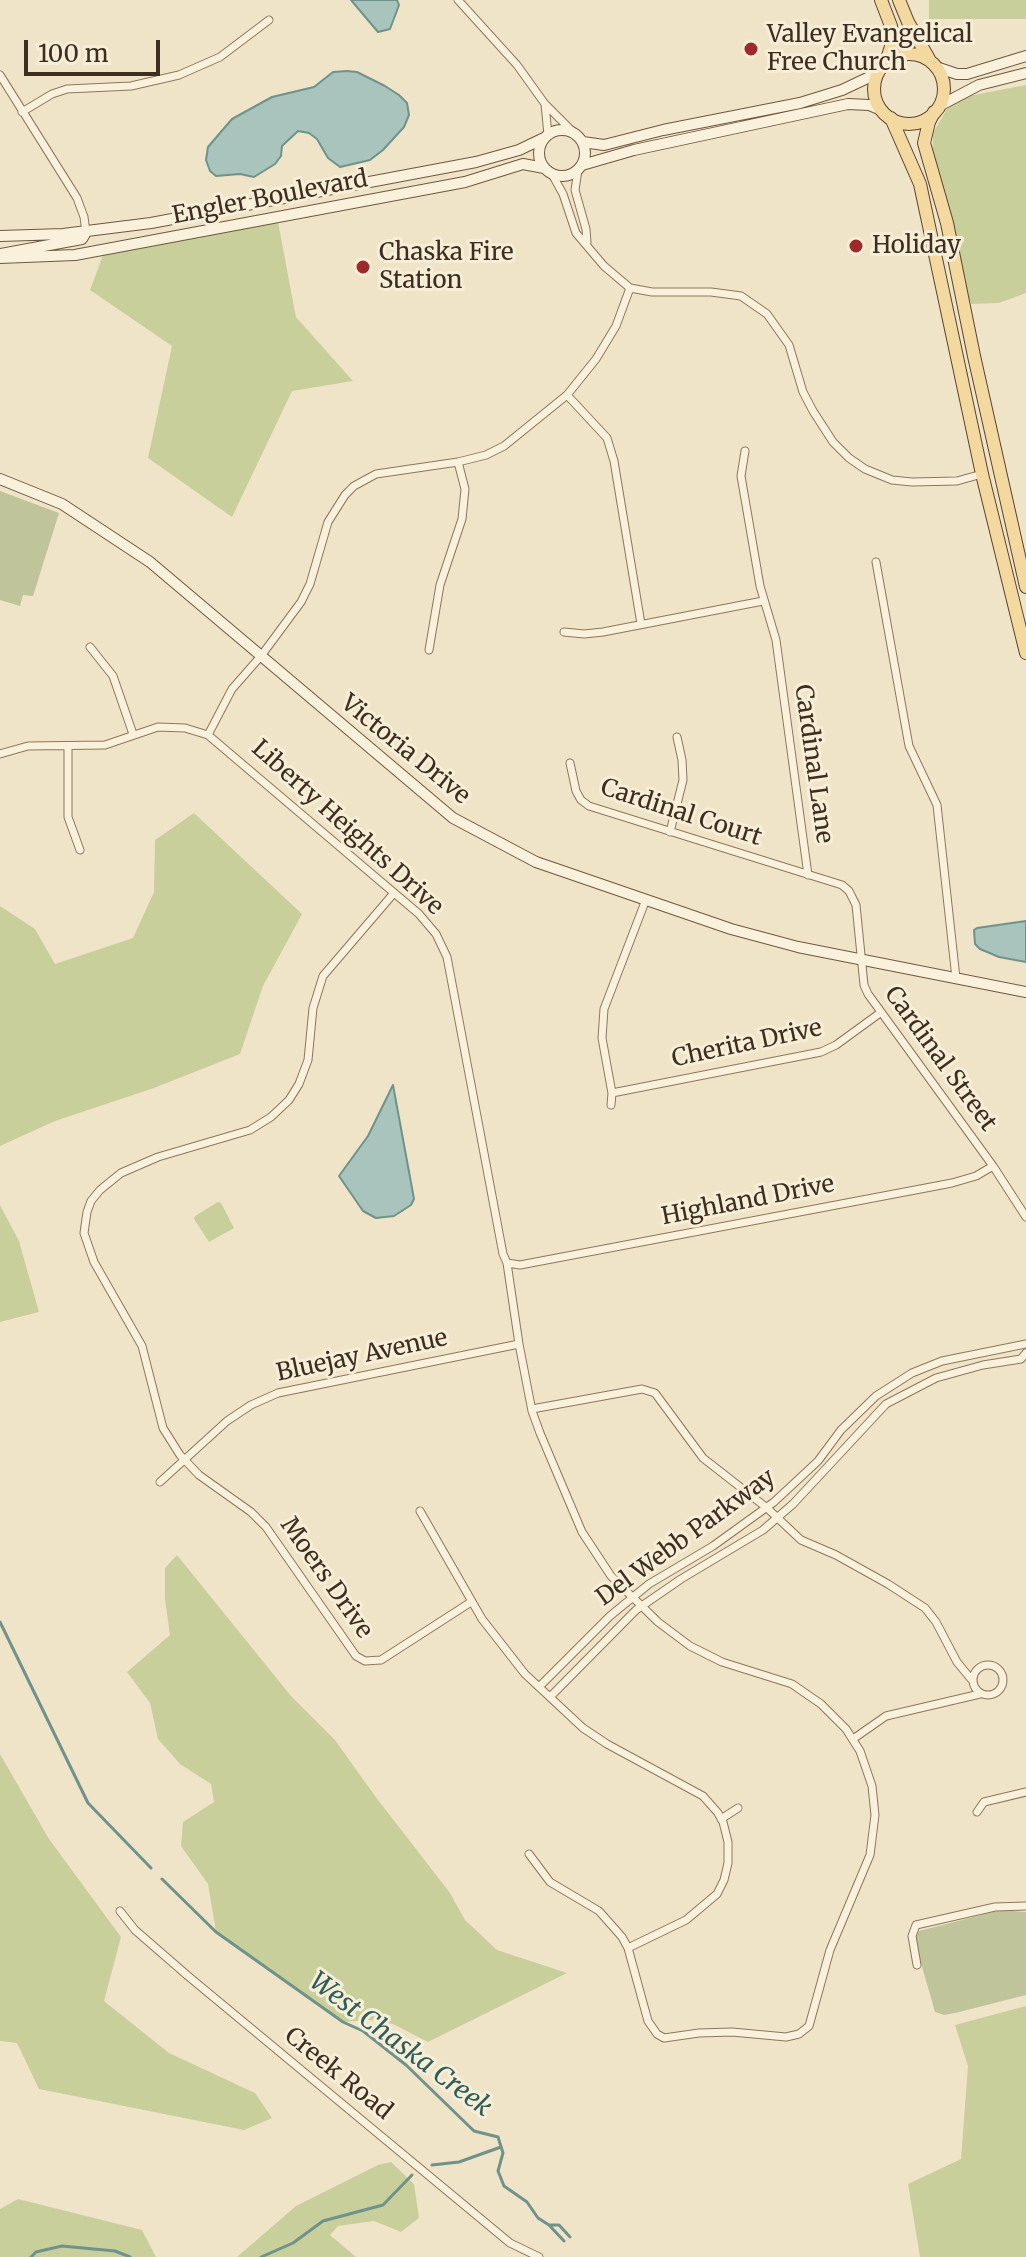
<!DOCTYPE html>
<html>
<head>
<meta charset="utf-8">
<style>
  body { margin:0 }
  #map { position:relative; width:1026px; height:2257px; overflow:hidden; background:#f0e4c8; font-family:Merriweather,serif }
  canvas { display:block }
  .scale { position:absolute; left:24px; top:40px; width:136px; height:36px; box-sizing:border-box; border:4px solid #3d2e20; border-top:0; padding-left:10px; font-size:24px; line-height:28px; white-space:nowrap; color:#3d2e20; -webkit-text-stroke:6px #f7eed8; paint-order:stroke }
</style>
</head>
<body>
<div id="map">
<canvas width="1026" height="2257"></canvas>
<div class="scale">100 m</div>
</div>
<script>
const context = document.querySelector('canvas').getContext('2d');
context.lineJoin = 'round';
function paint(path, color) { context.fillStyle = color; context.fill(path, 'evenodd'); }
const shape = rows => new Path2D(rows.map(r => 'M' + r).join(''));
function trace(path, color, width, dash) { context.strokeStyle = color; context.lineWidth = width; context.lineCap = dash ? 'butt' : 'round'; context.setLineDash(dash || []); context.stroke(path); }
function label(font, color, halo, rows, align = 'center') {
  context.font = font + ' Merriweather,serif'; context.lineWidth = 6; context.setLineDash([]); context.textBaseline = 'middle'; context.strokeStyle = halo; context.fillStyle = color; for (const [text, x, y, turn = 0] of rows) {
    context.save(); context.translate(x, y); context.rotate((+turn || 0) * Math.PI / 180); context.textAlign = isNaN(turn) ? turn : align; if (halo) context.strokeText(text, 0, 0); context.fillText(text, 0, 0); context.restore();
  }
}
const green = shape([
  [929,0,1026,0,1026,19,929,19],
  [1026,85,1026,293,999,303,971,304,959,264,949,206,933,155,933,133,947,109,963,97],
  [278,222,296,317,353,381,292,391,232,517,148,458,172,346,90,290,103,255],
  [194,813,302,914,263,986,240,1054,154,1088,55,1121,0,1146,0,906,35,929,55,964,133,938,154,892,155,840],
  [218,1202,221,1203,234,1228,209,1242,194,1219,195,1216],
  [0,1205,19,1241,39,1312,0,1322],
  [177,1555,291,1696,335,1740,375,1796,450,1893,465,1920,497,1950,567,1973,428,2042,393,2024,370,2020,343,2022,216,1932,208,1884,181,1846,183,1822,214,1802,211,1784,180,1764,158,1739,150,1703,127,1672,170,1635,165,1599,165,1568],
  [0,1754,49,1839,121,1937,104,2001,169,2053,255,2093,272,2118,244,2130,39,2089,17,2043,0,2041],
  [1026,2006,1026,2257,920,2257,908,2184,961,2159,968,2066,955,2025],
  [391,2162,414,2184,419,2218,401,2232,374,2221,338,2226,330,2235,356,2257,237,2257,296,2206,378,2165],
  [18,2199,142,2230,156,2257,0,2257,0,2209]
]);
const cemetery = shape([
  [0,491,59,513,33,596,23,595,20,606,0,600],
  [1001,1910,1026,1912,1026,1995,959,2012,944,2015,935,2012,914,1939,919,1931]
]);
const water = shape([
  [351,0,397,0,399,5,390,29,378,32,351,0],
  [347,71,357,72,385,86,399,95,407,103,409,115,404,127,383,150,370,160,340,167,328,158,317,139,309,133,298,131,282,146,281,156,275,164,254,177,240,174,216,176,210,171,206,160,208,147,232,119,272,97,314,87,333,72,347,71],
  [1026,921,1026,962,999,957,980,949,975,944,974,930,977,928,1026,921],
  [393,1085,414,1199,411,1205,394,1216,376,1218,363,1211,339,1176,368,1136,393,1085]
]);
const stream = shape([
  [0,1622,88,1803,151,1868],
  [162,1879,216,1932,343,2022,363,2031,406,2065,474,2131,498,2137,503,2153,498,2171,504,2186,527,2202,538,2218,549,2225,564,2241],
  [432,2165,459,2162,501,2147],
  [549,2225,559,2225,570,2237],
  [31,2257,36,2252,62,2246,115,2251,130,2257],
  [261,2257,293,2243,323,2221,383,2205,412,2175]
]);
const street = shape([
  [458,0,517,65,545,104,574,133],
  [0,75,77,198,84,217,86,232],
  [545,104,548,135],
  [22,112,52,94,67,89,131,86,179,75,220,57,269,20],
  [578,170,575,190,586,229,587,242],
  [552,174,563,194,576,233,604,266,630,288,652,292,711,292,741,296,767,314,789,345,803,392,813,411,833,442,849,458,865,469,892,480,912,482,957,481,982,474],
  [567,395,607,438,614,461,641,624],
  [745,451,741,476,760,586,776,640,808,875],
  [876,562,909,746,937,805,956,978],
  [564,632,584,634,603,632,763,601],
  [90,647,113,676,133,734],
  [429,650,440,585,462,519,465,489,458,462],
  [208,735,232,689,261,656,301,602,310,584,328,522,345,495,354,486,376,474,458,462,486,455,504,446,567,395,596,359,616,326,630,288],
  [68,746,68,817,80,850],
  [0,754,28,746,105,745,158,727,185,728,208,735,419,914,436,934,447,957,503,1254,507,1263,519,1344,278,1393,251,1405,227,1421,160,1482],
  [570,763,576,791,581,800,589,806,842,885,849,891,856,905,864,985,868,994,993,1166,1026,1217],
  [670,832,683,780,682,760,677,737],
  [394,893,323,976,313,1008,308,1060,299,1084,289,1100,271,1117,250,1130,158,1157,121,1173,100,1190,91,1201,87,1212,84,1233,94,1262,142,1346,163,1428,180,1455,199,1475,251,1512,266,1527,356,1656,365,1661,381,1660,471,1602],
  [612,1093,821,1052,836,1045,880,1013],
  [611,1105,612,1093,602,1038,604,1009,645,902],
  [507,1263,520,1265,952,1183,976,1176,993,1166],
  [519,1344,532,1411,540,1433,582,1532,611,1576,658,1622,690,1646,722,1662,792,1684,821,1704,846,1729,860,1751,872,1786,875,1815,870,1855,830,1950,809,2026,799,2034,786,2037,732,2032,699,2033,664,2038,657,2034,648,2021,628,1948,622,1937,599,1911,550,1882,529,1854],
  [532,1409,642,1389,655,1393,703,1458,767,1508,801,1540,836,1555,888,1584,925,1608,936,1622,957,1662,971,1679],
  [420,1511,482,1619,525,1674,583,1728,607,1744,703,1796,718,1813,723,1822,728,1842,728,1863,724,1880,717,1894,686,1920,628,1948],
  '973 1680a15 15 0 1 1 30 0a15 15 0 1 1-30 0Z',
  [539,1687,610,1616,649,1584,713,1546,774,1502,818,1461,841,1430,876,1396,912,1373,942,1361,1026,1344],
  [550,1697,636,1610,681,1579,763,1530,793,1504,886,1404,936,1378,983,1365,1021,1359,1026,1353],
  [853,1739,886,1716,980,1694],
  [977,1812,984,1802,1026,1792],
  [721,1819,738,1808],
  [120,1911,135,1930,188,1976,510,2243,539,2257],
  [917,1965,912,1936,916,1925,995,1907,1026,1906]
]);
const secondary = shape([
  [936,67,957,74,967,74,1026,56],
  [939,106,979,85,1026,73],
  '539 153a23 23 0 1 1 46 0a23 23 0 1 1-46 0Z',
  [583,142,604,145,663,130,800,103,842,90,878,73],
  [582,165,634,150,848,104,869,105,881,110],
  [0,236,63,234,151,223,476,162,519,150,544,138],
  [0,254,82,239,86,232],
  [0,258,75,255,465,182,523,164,544,168],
  [0,479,62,504,150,562,453,818,536,862,731,929,798,947,1026,992]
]);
const primary = shape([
  [881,0,891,26,893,40,886,62],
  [899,0,908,22,929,59],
  '874 89a35 35 0 1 1 70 0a35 35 0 1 1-70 0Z',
  [934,112,929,122,924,143,947,223,974,356,1026,587],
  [891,118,920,184,982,474,1026,653]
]);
const markers = [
  [751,49,8,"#9e2a2b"],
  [856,246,8,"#9e2a2b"],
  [363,267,8,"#9e2a2b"]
];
const poiNames = [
  ["Valley Evangelical",767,35],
  ["Free Church",767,63],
  ["Holiday",872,246],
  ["Chaska Fire",379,253],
  ["Station",379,281]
];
const streetNames = [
  ["Engler Boulevard",270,198,-11],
  ["Victoria Drive",405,750,39],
  ["Cardinal Lane",813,764,82],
  ["Cardinal Court",681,813,18],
  ["Liberty Heights Drive",347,828,42],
  ["Cherita Drive",747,1044,-12],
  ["Cardinal Street",940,1059,54],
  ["Highland Drive",748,1201,-11],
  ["Bluejay Avenue",362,1356,-12],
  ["Del Webb Parkway",686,1538,-36],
  ["Moers Drive",326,1578,55],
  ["Creek Road",338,2074,39]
];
const waterNames = [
  ["West Chaska Creek",400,2045,37]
];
paint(green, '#c9cf9b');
paint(cemetery, '#bfc49a');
paint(water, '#a9c4bc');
trace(water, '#6f938a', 2);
trace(stream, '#6f938a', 3);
trace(street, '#8d765c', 9);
trace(secondary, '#6f573f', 12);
trace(primary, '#5b4430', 14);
trace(street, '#faf1dc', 7);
trace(secondary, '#faf1dc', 10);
trace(primary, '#f3d9a0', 12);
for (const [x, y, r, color] of markers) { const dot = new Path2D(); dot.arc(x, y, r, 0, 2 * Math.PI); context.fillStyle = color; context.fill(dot); trace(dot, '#f7eed8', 3); }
label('24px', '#3d2e20', '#f7eed8', poiNames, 'left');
label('24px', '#3d2e20', '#f7eed8', streetNames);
label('italic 26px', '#2f5d5a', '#f7eed8', waterNames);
</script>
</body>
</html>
